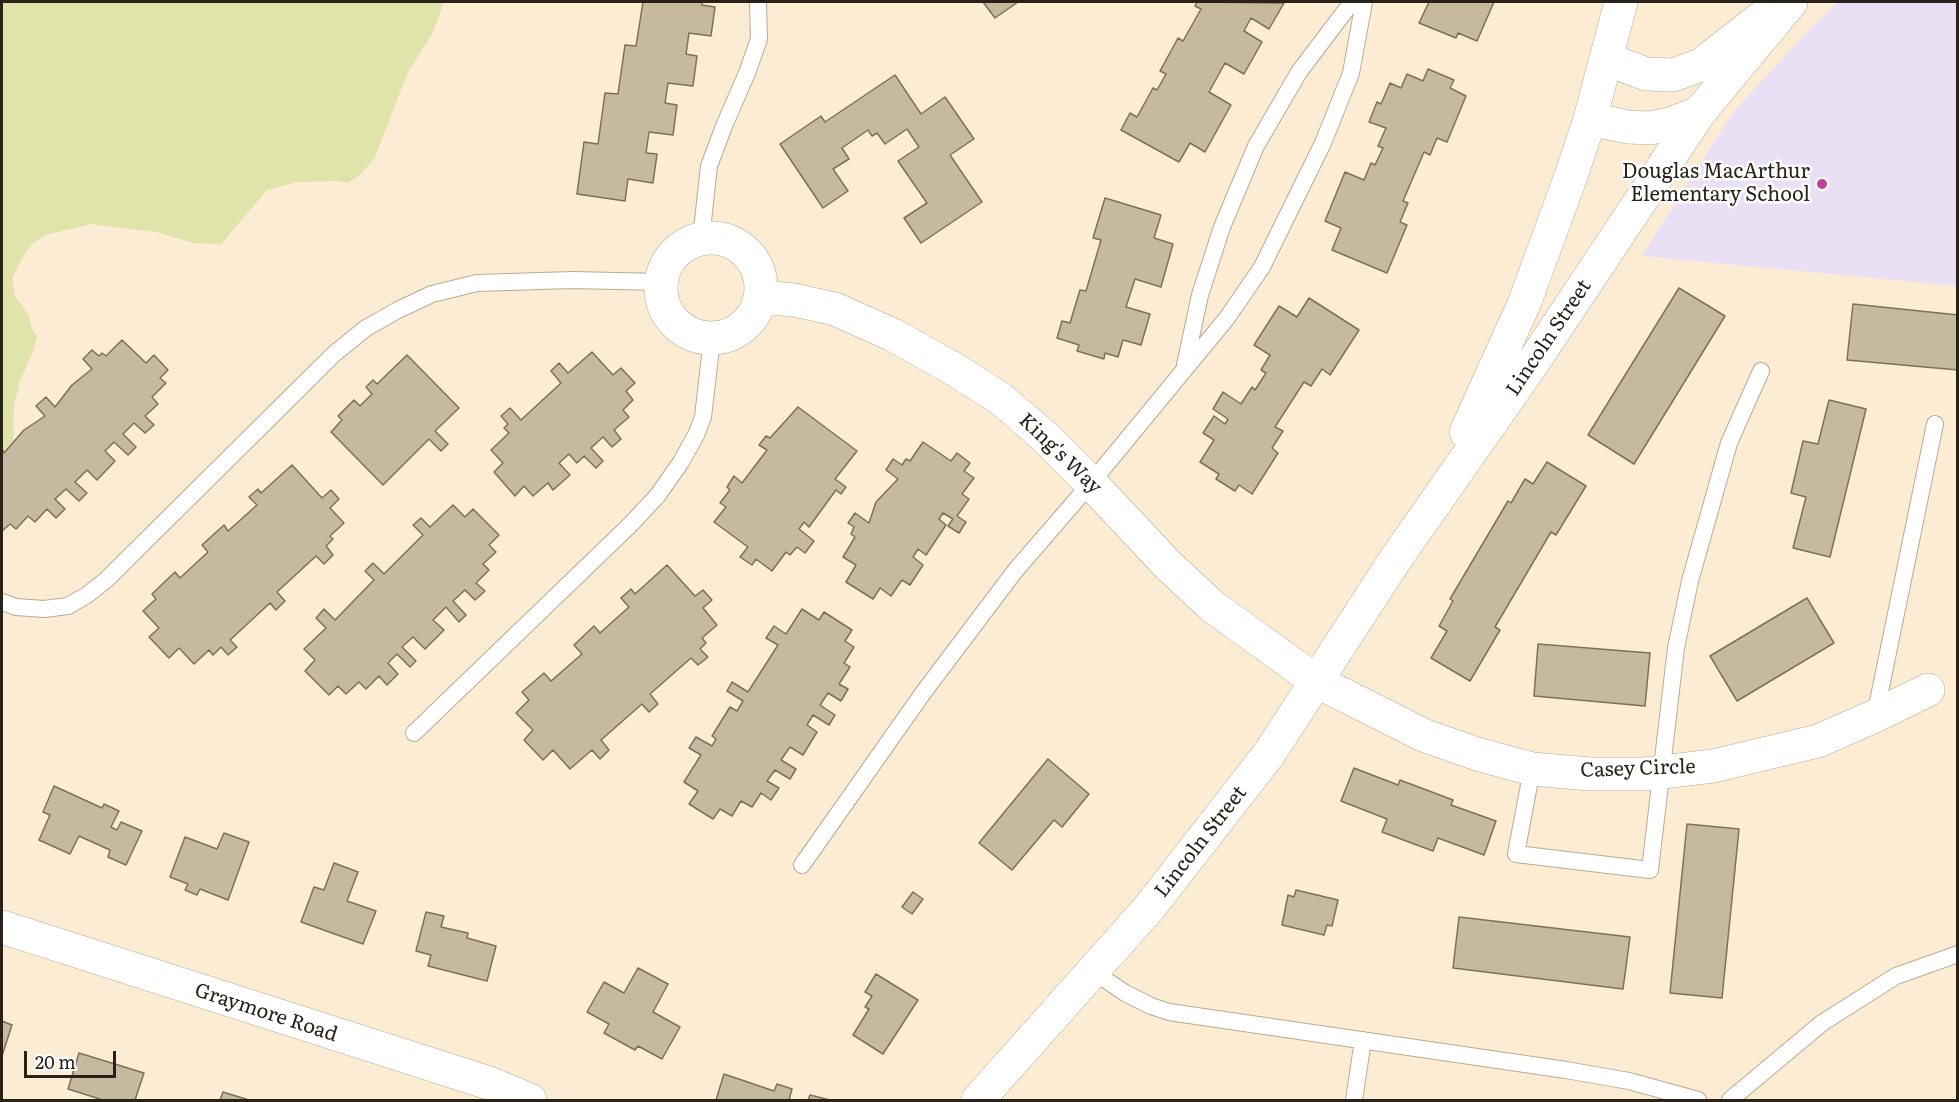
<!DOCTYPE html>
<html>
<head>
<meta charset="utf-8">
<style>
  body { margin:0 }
  #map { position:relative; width:1959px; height:1102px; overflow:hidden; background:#fbecd3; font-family:Literata,serif }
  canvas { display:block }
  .frame { position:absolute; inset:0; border:3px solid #282219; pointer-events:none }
  .scale { position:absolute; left:24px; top:1051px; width:92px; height:27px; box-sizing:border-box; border:3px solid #282219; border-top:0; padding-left:8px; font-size:18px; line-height:21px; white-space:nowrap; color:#282219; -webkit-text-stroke:4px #fff; paint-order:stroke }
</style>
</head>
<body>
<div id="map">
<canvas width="1959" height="1102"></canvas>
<div class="frame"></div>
<div class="scale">20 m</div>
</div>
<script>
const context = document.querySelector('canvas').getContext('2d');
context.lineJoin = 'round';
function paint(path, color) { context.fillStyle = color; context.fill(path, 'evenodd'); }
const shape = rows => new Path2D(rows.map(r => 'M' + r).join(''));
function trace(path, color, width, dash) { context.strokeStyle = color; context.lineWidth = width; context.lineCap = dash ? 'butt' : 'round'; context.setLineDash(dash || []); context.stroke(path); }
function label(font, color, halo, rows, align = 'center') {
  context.font = font + ' Literata,serif'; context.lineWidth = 5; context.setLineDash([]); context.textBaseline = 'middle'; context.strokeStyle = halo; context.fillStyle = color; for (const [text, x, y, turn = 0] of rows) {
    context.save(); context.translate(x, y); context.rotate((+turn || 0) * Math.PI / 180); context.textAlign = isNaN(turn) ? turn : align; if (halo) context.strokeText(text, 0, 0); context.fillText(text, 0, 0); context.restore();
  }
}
const education = shape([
  [1838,2,1957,2,1957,286,1642,256,1733,112,1810,29]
]);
const green = shape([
  [2,2,444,2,433,32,407,74,375,157,361,174,348,183,336,181,297,182,267,190,221,244,194,243,156,232,91,224,45,235,32,244,21,260,12,279,15,296,28,314,33,331,37,336,33,352,20,380,14,406,13,449,2,490]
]);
const building = shape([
  [643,2,702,2,702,5,715,7,711,36,689,33,686,54,697,56,693,86,668,83,665,103,677,105,673,135,649,132,646,153,657,154,653,183,628,179,625,201,577,194,584,142,598,144,605,93,618,94,625,45,636,46,643,2],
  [983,2,1018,2,995,18,983,2],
  [1197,2,1284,3,1269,29,1251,18,1244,31,1262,42,1244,74,1225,63,1209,92,1231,105,1205,152,1190,143,1179,162,1121,130,1130,113,1137,117,1153,88,1157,90,1166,74,1160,71,1178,38,1183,41,1201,9,1195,6,1197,2],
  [1429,2,1494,2,1477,41,1458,33,1456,38,1419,23,1429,2],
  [1428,69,1454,80,1450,88,1466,96,1447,142,1437,138,1430,155,1424,152,1403,201,1408,203,1400,222,1407,225,1387,273,1332,250,1341,228,1325,221,1345,172,1364,180,1371,163,1375,165,1383,148,1378,146,1386,128,1369,122,1377,102,1381,104,1390,83,1401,88,1407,74,1423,81,1428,69],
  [895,75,921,114,945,97,974,139,950,155,982,202,921,243,904,218,927,203,898,161,919,147,907,129,885,144,877,133,872,136,868,130,842,148,849,159,833,169,848,191,823,208,780,144,821,116,825,122,895,75],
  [1105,198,1161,215,1154,238,1173,244,1161,287,1135,279,1126,307,1150,314,1141,345,1123,340,1118,357,1105,353,1104,359,1077,351,1079,345,1057,338,1062,321,1070,323,1080,290,1086,291,1101,240,1093,238,1105,198],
  [1679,288,1725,316,1634,464,1588,435,1679,288],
  [1309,298,1359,330,1330,375,1322,369,1311,386,1304,382,1275,427,1283,431,1272,448,1278,453,1252,494,1239,485,1235,491,1216,479,1219,474,1200,462,1214,440,1203,433,1214,416,1225,424,1228,419,1213,409,1223,392,1241,404,1252,387,1255,390,1266,373,1261,370,1270,355,1254,345,1279,306,1297,317,1309,298],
  [1853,304,1958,315,1958,370,1847,360,1853,304],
  [122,340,146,363,154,355,168,370,160,378,166,383,152,397,158,404,145,416,154,425,145,433,134,423,123,434,136,447,128,455,114,442,105,451,115,461,97,480,87,470,75,482,87,493,79,501,66,489,55,499,65,509,56,518,47,509,35,522,28,516,16,529,10,524,2,531,2,449,4,453,24,430,45,416,36,406,46,397,55,407,72,385,92,369,83,359,92,350,99,356,102,353,106,356,122,340],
  [592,352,613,375,621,368,635,383,626,391,633,400,623,410,629,417,614,430,621,439,612,447,603,437,591,448,603,461,596,468,584,456,577,463,569,454,559,463,570,475,553,490,548,483,533,496,524,486,515,496,494,472,503,463,491,450,509,433,504,428,508,424,501,416,510,408,521,420,561,383,551,371,559,363,568,373,592,352],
  [407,355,459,408,435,431,448,444,441,451,429,439,383,485,331,432,342,420,338,416,354,400,360,406,372,394,366,387,373,380,377,384,407,355],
  [1829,400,1866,409,1830,557,1793,548,1806,497,1791,493,1803,441,1818,444,1829,400],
  [798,407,857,451,835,479,846,487,841,494,836,490,809,527,804,522,799,529,814,541,805,553,797,547,790,555,786,552,772,571,756,559,752,565,740,557,748,547,714,522,726,507,720,503,730,490,727,487,734,476,742,483,767,450,759,445,766,436,770,438,798,407],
  [923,442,951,461,957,453,970,463,964,471,974,478,962,494,969,499,957,516,966,522,959,533,948,526,953,519,943,513,939,519,946,525,926,555,918,549,913,557,923,565,910,585,902,580,891,596,880,588,873,599,846,582,856,565,843,557,855,537,851,534,854,527,848,523,855,513,869,523,876,502,898,479,886,470,893,459,902,465,906,459,910,461,923,442],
  [1547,462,1586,486,1556,535,1551,532,1495,627,1500,630,1470,681,1431,658,1447,631,1439,626,1453,601,1450,599,1508,501,1511,503,1525,479,1533,484,1547,462],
  [292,465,322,498,331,490,339,499,330,508,344,523,330,536,333,539,326,546,333,555,324,564,316,556,277,592,285,601,276,610,270,603,230,640,237,647,228,655,221,647,213,655,209,650,194,664,179,648,169,658,149,637,159,628,143,611,156,599,152,594,175,572,180,578,208,552,202,545,224,525,228,531,257,505,249,497,258,489,261,493,292,465],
  [453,505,465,517,473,509,499,535,489,545,496,552,483,564,489,570,476,583,485,591,475,600,465,590,453,601,466,615,459,622,446,607,433,620,444,630,425,649,413,637,402,647,416,661,410,667,397,654,388,663,398,674,387,685,379,676,366,689,359,682,346,694,338,686,329,695,305,671,315,660,304,649,326,628,316,618,324,609,335,620,374,580,365,571,373,563,384,574,423,535,413,525,421,518,430,527,453,505],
  [667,565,695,596,703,590,712,600,703,608,717,625,702,638,706,643,700,649,708,657,698,665,691,658,650,694,658,704,649,712,642,704,601,740,609,750,600,759,592,750,570,769,553,750,543,760,524,740,533,730,516,713,529,700,522,692,544,673,551,681,582,654,574,645,594,626,600,633,629,607,621,598,631,589,635,594,667,565],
  [1807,598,1834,643,1737,701,1710,656,1807,598],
  [802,609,819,620,824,612,852,630,845,641,854,647,844,663,850,667,839,684,848,689,841,701,828,693,820,705,835,715,829,725,813,715,807,725,817,732,803,755,790,747,781,760,796,769,790,779,775,770,767,781,779,788,771,800,761,793,752,807,741,801,732,816,720,809,713,819,689,804,698,791,684,782,701,755,689,748,696,737,712,746,716,739,712,736,730,707,737,711,743,701,727,691,732,682,748,692,778,645,766,638,774,626,786,634,802,609],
  [1538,644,1650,653,1645,706,1534,696,1538,644],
  [1048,759,1089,794,1062,827,1054,820,1012,870,979,843,1048,759],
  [1354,768,1398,785,1400,780,1453,800,1451,805,1496,821,1484,855,1438,838,1433,851,1382,832,1387,819,1341,801,1354,768],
  [54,786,102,808,104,804,119,811,111,827,117,830,121,822,142,831,126,865,108,857,110,850,79,836,70,854,39,840,50,815,43,812,54,786],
  [1687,824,1739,829,1722,998,1670,993,1687,824],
  [224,833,249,842,228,900,200,889,197,895,185,890,188,884,170,877,185,837,217,849,224,833],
  [334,863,358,872,347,901,376,911,363,944,301,922,314,887,324,890,334,863],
  [1296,890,1338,900,1332,926,1327,925,1324,935,1282,925,1288,895,1294,897,1296,890],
  [913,892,923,899,912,914,902,907,913,892],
  [426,912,444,916,441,927,468,933,467,938,496,946,487,981,428,966,431,955,416,951,426,912],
  [1459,917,1630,937,1623,989,1453,968,1459,917],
  [638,968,668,984,653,1012,680,1027,662,1059,638,1046,635,1050,604,1033,609,1024,587,1012,604,982,624,993,638,968],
  [876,974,918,1000,883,1054,853,1035,869,1009,865,1007,872,996,865,992,876,974],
  [2,1021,12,1025,2,1056,2,1021],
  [79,1053,144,1073,135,1100,103,1100,68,1089,79,1053],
  [724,1074,774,1091,777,1084,792,1089,789,1100,716,1100,724,1074],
  [223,1092,249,1100,220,1100,223,1092],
  [810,1095,830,1100,808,1100,810,1095]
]);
const service = shape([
  [701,239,709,166,724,126,747,73,759,39,758,2],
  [1185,365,1200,295,1222,227,1256,146,1299,72,1352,2],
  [2,602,16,607,44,609,68,606,87,595,106,580,334,354,366,328,398,310,432,294,477,283,572,280,661,282],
  [1875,716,1935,424],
  [414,733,630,525,658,495,681,462,696,435,703,417,712,339],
  [1532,769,1516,854,1650,870,1676,648,1690,581,1729,443,1761,371],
  [802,865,923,693,1015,571,1091,483,1227,318,1262,267,1323,143,1351,73,1364,2],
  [1094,972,1125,993,1151,1006,1169,1012,1566,1070,1629,1081,1698,1100],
  [1354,1100,1363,1040],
  [1730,1100,1822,1023,1896,976,1958,954]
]);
const minor = shape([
  '661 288a50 50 0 1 1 100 0a50 50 0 1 1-100 0Z',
  [761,297,794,300,835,309,893,335,954,369,1001,399,1045,437,1091,483,1168,565,1212,606,1316,681,1423,735,1477,754,1532,769,1590,774,1646,774,1713,766,1818,741,1875,716,1928,690],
  [2,927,489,1083,530,1100]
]);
const tertiary = shape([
  [1606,59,1646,74,1673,75,1701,65,1761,18],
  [1590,119,1628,127,1650,128,1670,124,1699,113],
  [1466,432,1524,304,1571,176,1590,119,1621,2],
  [978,1100,1149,908,1269,754,1395,560,1528,370,1699,113,1791,2]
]);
const markers = [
  [1822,184,6,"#ba449b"]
];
const poiNames = [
  ["Douglas MacArthur",1810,172],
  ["Elementary School",1810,195]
];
const streetNames = [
  ["Lincoln Street",1549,338,-56],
  ["King's Way",1060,454,44],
  ["Casey Circle",1638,769,-2],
  ["Lincoln Street",1201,842,-52],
  ["Graymore Road",266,1013,18]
];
paint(education, '#e9e0f5');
paint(green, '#dee4aa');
paint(building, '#c7b9a0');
trace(building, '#7d705a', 1.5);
trace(service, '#b9ab93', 18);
trace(minor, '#b9ab93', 34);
trace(tertiary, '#b9ab93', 34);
trace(service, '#fff', 16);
trace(minor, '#fff', 33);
trace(tertiary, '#fff', 33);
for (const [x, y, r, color] of markers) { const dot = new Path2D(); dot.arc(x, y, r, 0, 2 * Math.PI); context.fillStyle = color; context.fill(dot); trace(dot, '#fff', 2); }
label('20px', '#282219', '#fff', poiNames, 'right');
label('20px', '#282219', '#fff', streetNames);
</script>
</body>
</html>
